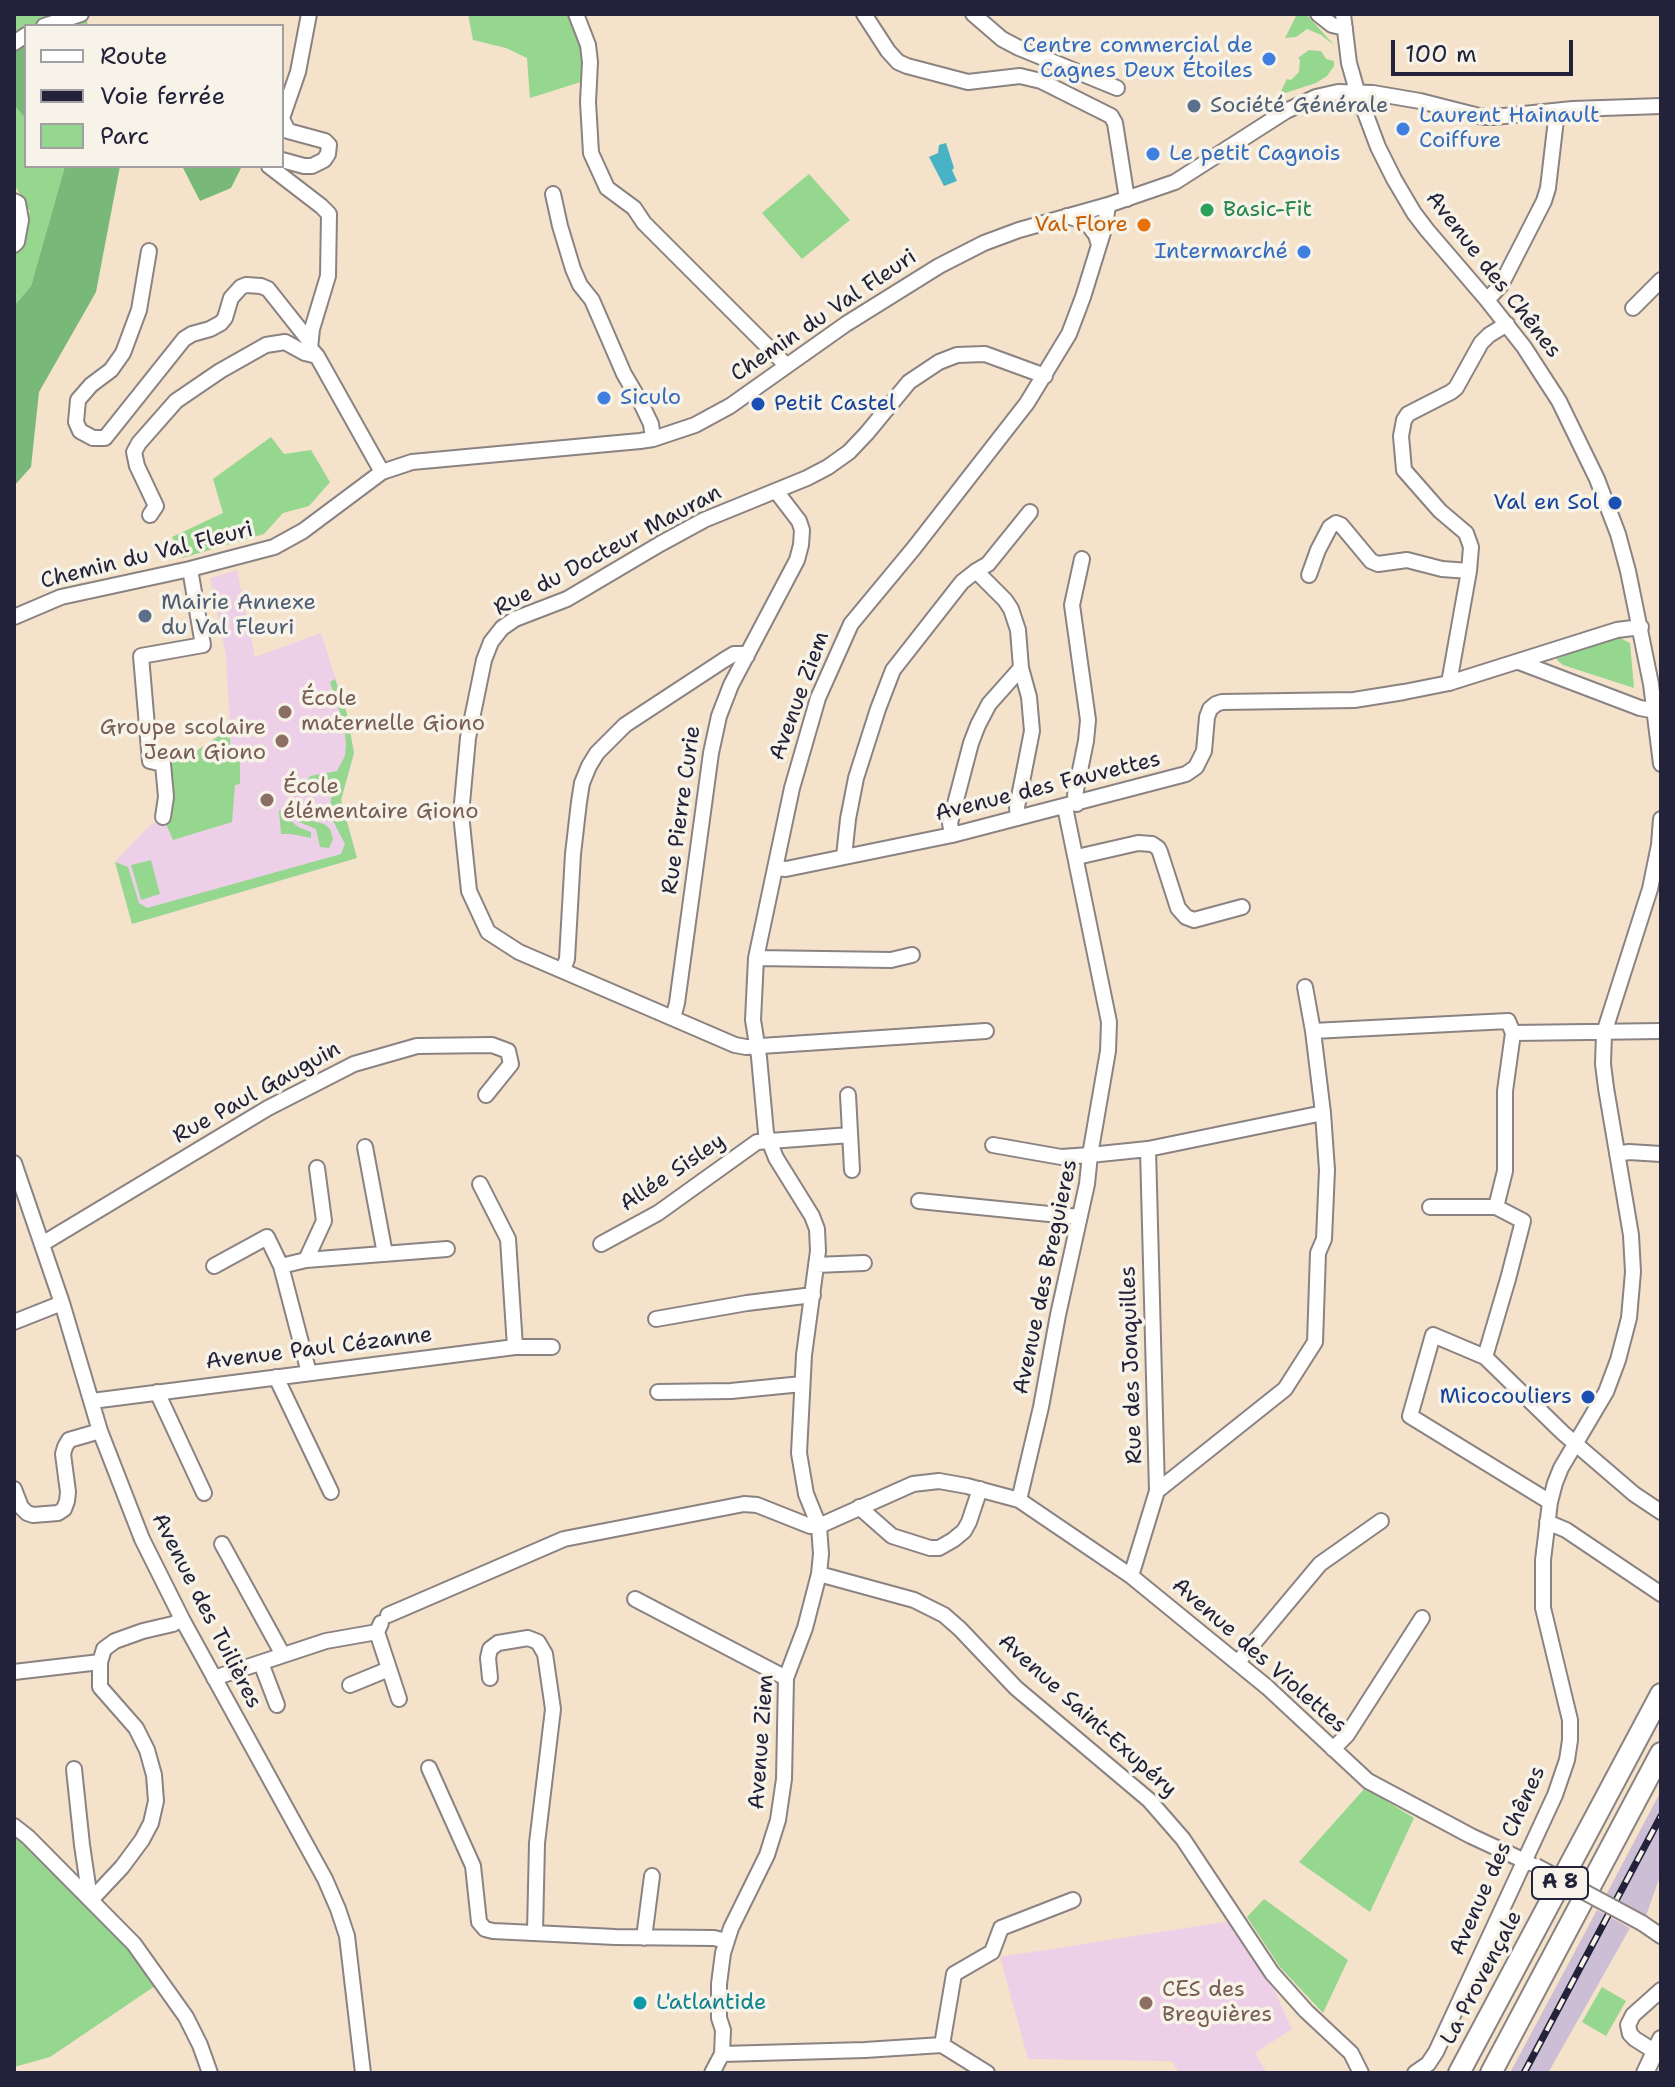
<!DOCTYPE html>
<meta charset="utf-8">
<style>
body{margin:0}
#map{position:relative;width:1675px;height:2087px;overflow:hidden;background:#f4e2ca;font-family:"Shantell Sans",sans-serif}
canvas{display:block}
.frame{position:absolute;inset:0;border:16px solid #22223b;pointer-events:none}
.legend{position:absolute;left:24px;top:24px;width:260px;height:144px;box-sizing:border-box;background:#f7f3e8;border:2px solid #a29fa3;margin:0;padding:10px 14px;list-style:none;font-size:24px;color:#22223b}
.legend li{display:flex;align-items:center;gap:16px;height:40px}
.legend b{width:40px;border:2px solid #a29fa3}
.scale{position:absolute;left:1391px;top:40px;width:182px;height:36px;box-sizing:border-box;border:4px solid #22223b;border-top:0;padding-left:10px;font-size:24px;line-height:28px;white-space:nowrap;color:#22223b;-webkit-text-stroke:6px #f7f3e8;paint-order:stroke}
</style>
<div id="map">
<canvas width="1675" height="2087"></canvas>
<div class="frame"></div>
<ul class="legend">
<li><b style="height:10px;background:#fff"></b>Route</li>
<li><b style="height:10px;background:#22223b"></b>Voie ferrée</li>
<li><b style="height:22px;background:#95d78e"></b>Parc</li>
</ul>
<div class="scale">100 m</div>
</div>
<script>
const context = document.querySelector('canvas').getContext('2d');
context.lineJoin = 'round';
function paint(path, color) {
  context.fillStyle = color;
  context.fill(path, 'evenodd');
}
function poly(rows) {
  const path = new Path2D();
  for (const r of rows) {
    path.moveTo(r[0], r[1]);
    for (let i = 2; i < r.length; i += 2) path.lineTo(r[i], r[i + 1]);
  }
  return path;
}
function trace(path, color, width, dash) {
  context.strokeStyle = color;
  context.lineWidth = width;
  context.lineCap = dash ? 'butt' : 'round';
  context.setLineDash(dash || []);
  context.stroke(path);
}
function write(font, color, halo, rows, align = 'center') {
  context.font = font + ' "Shantell Sans",sans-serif';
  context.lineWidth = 7;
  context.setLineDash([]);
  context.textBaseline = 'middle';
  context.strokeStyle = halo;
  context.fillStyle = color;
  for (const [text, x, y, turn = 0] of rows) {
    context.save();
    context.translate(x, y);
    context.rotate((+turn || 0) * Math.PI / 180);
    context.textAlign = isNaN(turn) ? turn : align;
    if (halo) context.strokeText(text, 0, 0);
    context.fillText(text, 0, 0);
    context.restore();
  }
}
const built = poly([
 [237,570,255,657,321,633,347,714,354,753,341,800,357,858,132,924,115,862,149,826,163,817,163,764,195,752,230,727,226,656,210,578],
 [1231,1921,1271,1983,1292,2029,1255,2053,1267,2073,1179,2073,1172,2061,1028,2059,1000,1957]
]);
const industrial = poly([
 [1661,1791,1661,1869,1658,1874,1660,1876,1646,1916,1606,1895],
 [1597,1910,1630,1928,1548,2073,1510,2073]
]);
const green = poly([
 [14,14,86,14,88,26,26,26,26,46,17,44,14,48],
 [468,14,569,14,582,47,584,81,530,98,527,58,506,48,473,40],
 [1297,14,1306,14,1334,45,1321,35,1307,29,1296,37,1285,38],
 [1309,50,1321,51,1326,59,1334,61,1334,66,1327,76,1316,83,1279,95,1287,79,1291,80,1299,72,1300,60,1298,58],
 [14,105,26,119,26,166,65,166,31,286,14,306,14,244,30,212,14,184],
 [809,174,850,220,802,259,762,213],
 [271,437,284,454,311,450,330,482,309,506,283,513,264,534,182,558,172,537,223,513,213,479],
 [1618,637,1630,643,1634,688,1563,665,1558,661,1555,655],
 [335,679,347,714,354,753,341,800,357,858,132,924,115,862,128,867,139,903,147,908,341,854,345,844,330,815,331,799,335,782,306,784,310,776,337,771,345,756,346,744,344,725,330,682],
 [229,729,231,752,240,763,240,784,235,785,232,822,173,840,163,817,163,764,195,752],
 [279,810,288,813,291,821,298,827,311,832,311,838,291,834,281,834],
 [303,816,309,820,324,824,330,829,333,839,329,848,320,847,316,829,299,822,299,818],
 [151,860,160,894,141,900,131,865],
 [1365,1788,1414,1818,1370,1912,1299,1862],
 [14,1831,133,1953,158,1984,50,2057,14,2067],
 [1264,1899,1348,1960,1323,2013,1280,1967,1247,1917],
 [1602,1987,1626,2001,1606,2036,1582,2022]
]);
const forest = poly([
 [17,44,26,46,26,119,14,105,14,48],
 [65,166,120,166,96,292,39,392,31,467,14,486,14,306,31,286],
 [182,166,242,166,231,188,200,201]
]);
const water = poly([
 [946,143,954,168,952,170,957,181,944,186,929,157,938,153,939,145]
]);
const minor = poly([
 [576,14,588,45,590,62,588,102,591,153,607,188,634,208,644,223,786,365],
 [864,14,888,51,898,62,907,66,968,82,1020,76,1041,81,1111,116,1115,123,1127,199],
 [973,14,1002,39,1019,48,1117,88],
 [1318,14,1332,25,1345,28],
 [1343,14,1349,63,1357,91,1378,147,1394,179,1414,213,1427,230,1487,300,1524,347,1559,401,1597,479,1618,534,1628,571,1651,684,1661,764],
 [44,26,81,14],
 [14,43,26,35],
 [282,118,298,72,309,14],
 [282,119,288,131,325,141,329,145,328,154,324,160,312,166,304,166,282,160],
 [269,166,321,206,329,214,328,276,312,329,310,348,317,356,382,472],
 [553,194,560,226,573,269,580,285,592,300,624,374,641,403,651,424,653,439],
 [14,201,18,203,21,220,17,242,14,245],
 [1067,216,1083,221,1090,227,1096,235,1099,245],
 [149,251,139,310,123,353,111,370,91,385,78,400,76,422,80,431,93,438,105,438,184,339,192,334,210,329,221,323,225,318,231,298,241,287,246,285,261,286,268,289,310,342],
 [1487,300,1501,285,1544,201,1548,188,1557,111],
 [1633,308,1661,280],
 [150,515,156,506,137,466,134,452,139,443,176,401,220,371,266,345,285,342,305,353,317,356],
 [976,571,1005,600,1011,609,1018,630,1021,668,1029,697,1032,731,1017,807,1018,818],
 [1469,571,1471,547,1466,533,1440,511,1404,470,1401,436,1404,420,1408,414,1451,392,1456,388,1481,343,1489,335,1507,324],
 [1309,575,1318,550,1330,527,1336,523,1341,525,1371,561,1378,564,1407,560,1442,569,1469,571,1449,683],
 [14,617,61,597,190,569,274,547,303,531,382,472,412,462,640,441,653,439,695,425,730,406,846,324,939,266,984,243,1019,230,1108,205,1175,182,1286,111,1316,97,1338,92,1373,93,1420,101,1483,117,1494,117,1573,109,1661,106],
 [1519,662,1640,708,1661,712],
 [1077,804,1075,795,1086,741,1088,720,1072,605,1082,559],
 [163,817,166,797,163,764,150,761,141,656,203,645,190,569],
 [952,835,950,823,971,743,978,725,989,704,1021,668],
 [844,857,848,819,856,778,878,709,893,670,962,582,976,571,988,564,1030,512],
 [1077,857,1138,843,1152,844,1158,848,1160,852,1178,908,1186,917,1194,920,1242,907],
 [775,868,786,869,952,835,1186,774,1196,767,1204,751,1207,717,1210,709,1216,704,1222,702,1354,700,1404,692,1449,683,1617,630,1641,627],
 [756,958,891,960,912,955],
 [563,970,567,959,573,854,579,802,582,783,589,766,597,753,625,725,724,660,734,654,743,654,747,656],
 [1305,987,1313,1031],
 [673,1018,677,1003,711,753,719,716,731,685,797,560,801,545,802,530,799,521,776,491],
 [986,1031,746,1047,735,1045,519,952,488,932,469,891,461,814,468,738,484,660,491,642,502,628,515,619,567,599,660,544,704,520,807,478,828,467,849,452,867,433,909,382,939,362,957,355,985,354,1045,376],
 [848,1095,852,1170],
 [993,1145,1061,1157,1090,1155,1108,1051,1109,1022,1065,807],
 [365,1147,385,1254],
 [1617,1154,1629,1152,1661,1154],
 [14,1163,62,1303,100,1431,142,1539,182,1619,325,1879,338,1909,347,1936,363,2073],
 [480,1184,508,1239,515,1347],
 [919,1201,1079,1217],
 [1430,1207,1496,1207],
 [42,1244,268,1108,354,1064,417,1046,492,1045,508,1051,511,1064,486,1095],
 [601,1244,658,1213,757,1142,850,1135],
 [306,1260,324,1221,317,1168],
 [816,1265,864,1263],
 [214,1266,267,1237,281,1266,309,1373],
 [281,1266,306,1260,447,1249],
 [656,1319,747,1303,813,1295],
 [14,1322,62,1303],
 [1485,1357,1508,1279,1523,1221,1496,1207,1505,1171,1505,1091,1513,1033],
 [276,1377,331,1492],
 [157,1392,204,1493],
 [658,1392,731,1391,802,1384],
 [92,1401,515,1347,552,1347],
 [14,1489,21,1507,27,1513,33,1515,58,1513,64,1509,67,1501,68,1492,63,1454,65,1447,69,1440,100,1431],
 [1157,1491,1285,1389,1315,1342,1318,1253,1324,1239,1327,1170,1323,1113],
 [1019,1500,1041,1407,1058,1315,1087,1184,1090,1155,1148,1149,1323,1113,1313,1031,1508,1021,1513,1033,1661,1031],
 [1550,1502,1410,1416,1433,1335,1485,1357,1563,1433,1634,1494,1661,1512],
 [859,1507,892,1536,930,1548,939,1548,953,1540,964,1531,969,1522,980,1489],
 [1547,1522,1566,1530,1661,1594],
 [222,1544,283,1655],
 [819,1574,914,1600,944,1615,960,1629,1016,1688,1149,1800,1183,1839,1272,1973,1306,2011,1351,2053,1361,2073],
 [1131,1576,1157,1491,1148,1149],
 [635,1599,786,1678],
 [388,1615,564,1539,744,1504,757,1505,810,1526,819,1526,913,1484,939,1481,967,1486,1019,1500,1131,1576,1267,1687,1368,1781,1471,1836,1529,1863],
 [381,1623,377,1632,399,1699],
 [1238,1662,1320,1564,1381,1521],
 [261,1663,277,1705],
 [14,1672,100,1662],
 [214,1678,326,1641,377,1632],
 [490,1678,488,1658,490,1649,498,1643,528,1638,538,1642,545,1654,553,1709,537,1843,535,1932],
 [350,1685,389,1669],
 [1333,1749,1347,1735,1422,1618],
 [429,1768,473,1866,479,1922,485,1929,493,1931,615,1937,714,1938,726,1941],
 [74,1769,82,1845,90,1899],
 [14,1826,28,1837,134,1944,186,2017,200,2045,210,2073],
 [91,1900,122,1867,142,1840,151,1823,156,1801,154,1775,147,1750,136,1728,100,1687,100,1662,104,1649,115,1641,143,1631,173,1624,182,1619],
 [1642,1923,1661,1936],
 [644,1938,652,1876],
 [942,2045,954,1974,992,1952,1001,1928,1073,1900],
 [1654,2051,1635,2039,1630,2034,1628,2025,1633,2015,1661,1990],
 [722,2054,865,2050,942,2045,987,2073],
 [712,2073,722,2054,723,2030,719,2018,719,1984,723,1953,731,1928,767,1855,778,1820,784,1779,786,1678,805,1628,819,1574,821,1554,819,1526,806,1494,799,1453,804,1355,818,1251,817,1229,812,1216,776,1158,766,1133,759,1057,753,1020,756,958,792,788,818,698,851,624,914,548,1027,403,1069,334,1083,297,1105,226,1108,205],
 [1415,2073,1428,2064,1436,2052,1555,1795,1567,1760,1570,1740,1570,1720,1543,1608,1543,1560,1550,1502,1555,1483,1561,1468,1606,1392,1618,1360,1629,1318,1633,1272,1631,1235,1606,1088,1603,1064,1604,1033,1650,889,1659,845,1661,819]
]);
const major = poly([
 [1645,2073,1661,2039]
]);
const highway = poly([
 [1459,2073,1661,1694],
 [1491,2073,1661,1753]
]);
const rail = poly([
 [1524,2073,1661,1816]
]);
const minorBridge = poly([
 [1536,1866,1642,1923]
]);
const markers = [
 [1269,59,8,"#3f7fe0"],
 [1194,106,8,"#5c6f8a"],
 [1403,129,8,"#3f7fe0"],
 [1153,154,8,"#3f7fe0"],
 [1207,210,8,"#2e9e5b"],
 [1144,225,8,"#e8710a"],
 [1304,252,8,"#3f7fe0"],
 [604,398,8,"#3f7fe0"],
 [758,404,8,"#1a4fb4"],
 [1615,503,8,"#1a4fb4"],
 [145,616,8,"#5c6f8a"],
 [285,712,8,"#8d6e63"],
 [282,741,8,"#8d6e63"],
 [267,800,8,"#8d6e63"],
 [1588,1397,8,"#1a4fb4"],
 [640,2003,8,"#0f9aa8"],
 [1146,2003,8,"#8d6e63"]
];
const shields = [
 [1560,1883,56]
];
const shieldNames = [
 ["A 8",1560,1883]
];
const shopNames = [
 ["Centre commercial de",1253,46,"right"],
 ["Cagnes Deux Étoiles",1253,71,"right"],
 ["Laurent Hainault",1419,116],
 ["Coiffure",1419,141],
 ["Le petit Cagnois",1169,154],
 ["Intermarché",1288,252,"right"],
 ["Siculo",620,398]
];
const serviceNames = [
 ["Société Générale",1210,106],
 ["Mairie Annexe",161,603],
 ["du Val Fleuri",161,628]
];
const leisureNames = [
 ["Basic-Fit",1223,210]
];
const foodNames = [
 ["Val Flore",1128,225]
];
const streetNames = [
 ["Avenue des Chênes",1493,275,52],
 ["Chemin du Val Fleuri",824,316,-34],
 ["Rue du Docteur Mauran",608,551,-28],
 ["Chemin du Val Fleuri",147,556,-14],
 ["Avenue Ziem",800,696,-70],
 ["Avenue des Fauvettes",1048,787,-14],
 ["Rue Pierre Curie",682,810,-82],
 ["Rue Paul Gauguin",257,1093,-29],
 ["Allée Sisley",673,1173,-34],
 ["Avenue des Breguieres",1046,1277,-78],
 ["Avenue Paul Cézanne",319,1349,-7],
 ["Rue des Jonquilles",1132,1365,-92],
 ["Avenue des Tuilières",206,1611,63],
 ["Avenue des Violettes",1259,1656,41],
 ["Avenue Saint-Exupéry",1087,1716,42],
 ["Avenue Ziem",762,1742,-86],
 ["Avenue des Chênes",1498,1861,-66],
 ["La Provençale",1482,1978,-62]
];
const transitNames = [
 ["Petit Castel",774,404,"left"],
 ["Val en Sol",1599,503],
 ["Micocouliers",1572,1397]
];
const educationNames = [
 ["École",301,699],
 ["maternelle Giono",301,724],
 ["Groupe scolaire",266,728,"right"],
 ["Jean Giono",266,753,"right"],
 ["École",283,787],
 ["élémentaire Giono",283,812],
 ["CES des",1162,1990],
 ["Breguières",1162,2015]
];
const cultureNames = [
 ["L'atlantide",656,2003]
];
paint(built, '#edd0e8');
paint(industrial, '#ccbed4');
paint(green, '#95d78e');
paint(forest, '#78b879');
paint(water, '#47b3c4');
trace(minor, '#8b8282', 18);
trace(major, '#8b8282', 20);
trace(highway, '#8b8282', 24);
trace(minor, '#fff', 14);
trace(major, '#fff', 16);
trace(highway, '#fff', 20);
trace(rail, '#22223b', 7);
trace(rail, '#f7f3e8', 4, [12]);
trace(minorBridge, '#8b8282', 18, []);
trace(minorBridge, '#fff', 14);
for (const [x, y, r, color] of markers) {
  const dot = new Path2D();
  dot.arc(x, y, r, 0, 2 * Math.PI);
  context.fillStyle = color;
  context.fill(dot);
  trace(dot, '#f7f3e8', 3);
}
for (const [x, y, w] of shields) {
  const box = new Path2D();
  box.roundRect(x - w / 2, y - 16, w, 32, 6);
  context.fillStyle = '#f7f3e8';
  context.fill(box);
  trace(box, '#22223b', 2);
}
write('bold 20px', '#22223b', null, shieldNames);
write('22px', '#366cbe', '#f7f3e8', shopNames, 'left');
write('22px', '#4e5e75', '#f7f3e8', serviceNames, 'left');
write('22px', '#27864d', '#f7f3e8', leisureNames, 'left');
write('22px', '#c56008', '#f7f3e8', foodNames, 'right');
write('22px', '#22223b', '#f7f3e8', streetNames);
write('22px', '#164399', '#f7f3e8', transitNames, 'right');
write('22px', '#785e54', '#f7f3e8', educationNames, 'left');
write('22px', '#0d838f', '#f7f3e8', cultureNames, 'left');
</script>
